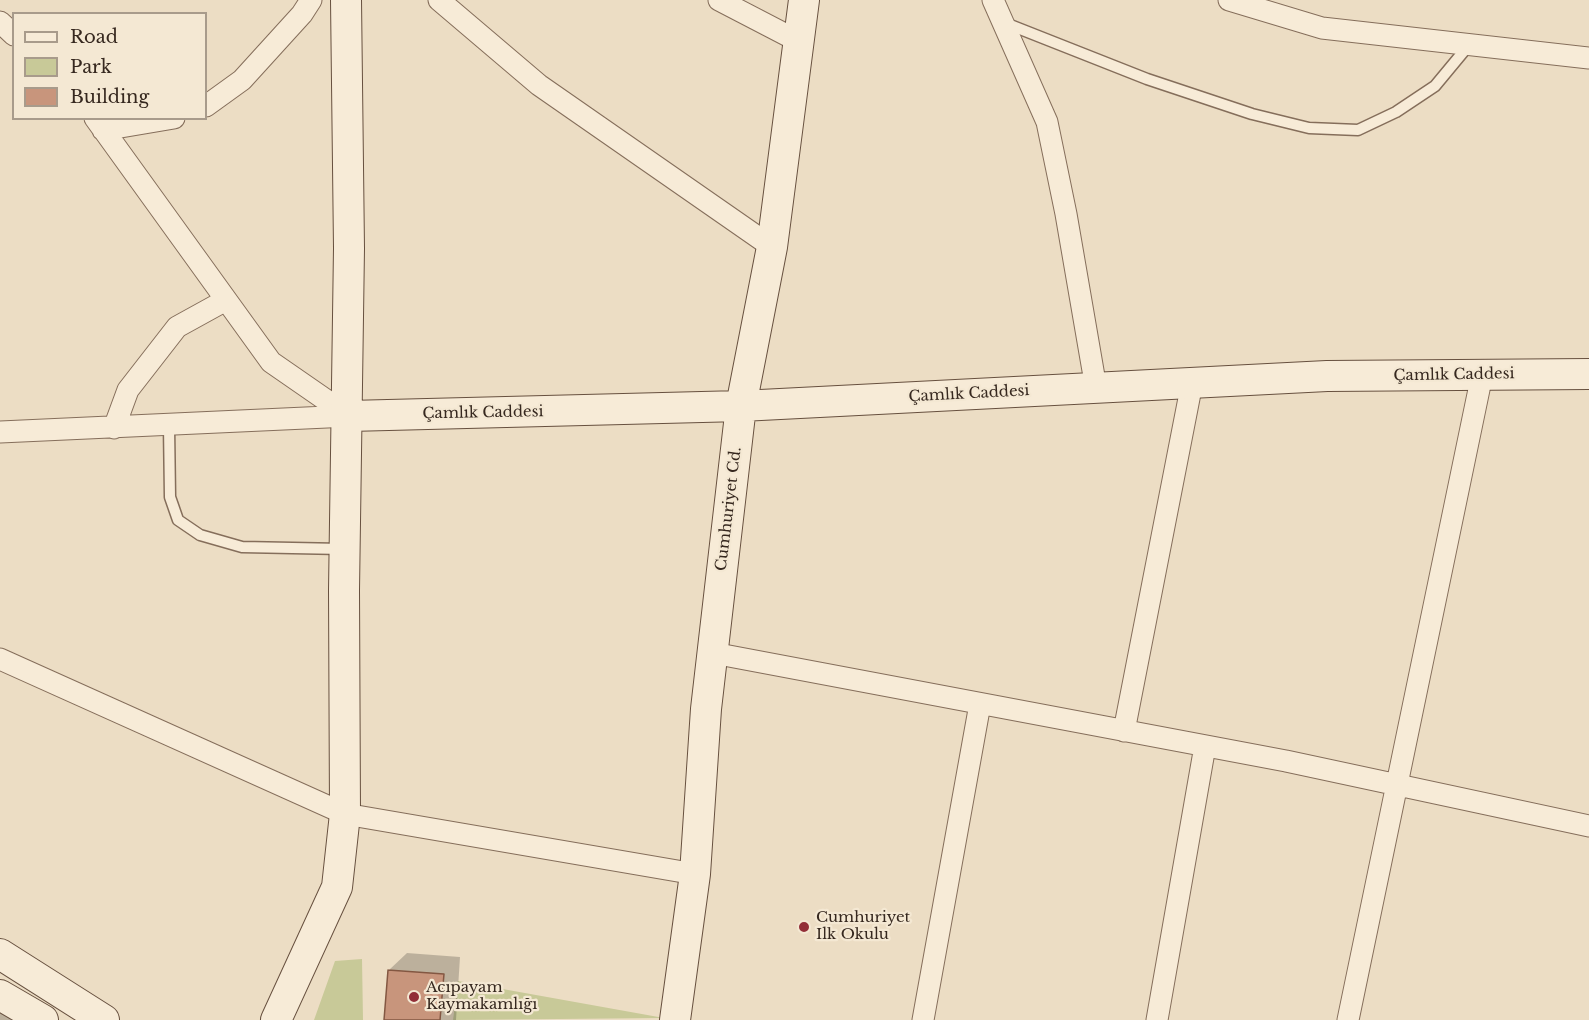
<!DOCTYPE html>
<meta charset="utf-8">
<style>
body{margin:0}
#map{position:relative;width:1589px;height:1020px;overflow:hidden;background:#ecddc4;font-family:"Libre Baskerville",serif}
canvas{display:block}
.legend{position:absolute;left:12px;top:12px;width:195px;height:108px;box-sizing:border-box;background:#f4e8d3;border:2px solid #a89b8b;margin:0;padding:8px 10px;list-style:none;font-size:18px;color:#36281f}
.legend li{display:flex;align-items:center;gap:12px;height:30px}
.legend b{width:30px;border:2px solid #a89b8b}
</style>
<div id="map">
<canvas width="1589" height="1020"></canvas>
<ul class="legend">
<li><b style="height:8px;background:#f7ebd7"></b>Road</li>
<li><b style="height:16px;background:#c8c998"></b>Park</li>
<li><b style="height:16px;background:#c8957c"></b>Building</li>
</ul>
</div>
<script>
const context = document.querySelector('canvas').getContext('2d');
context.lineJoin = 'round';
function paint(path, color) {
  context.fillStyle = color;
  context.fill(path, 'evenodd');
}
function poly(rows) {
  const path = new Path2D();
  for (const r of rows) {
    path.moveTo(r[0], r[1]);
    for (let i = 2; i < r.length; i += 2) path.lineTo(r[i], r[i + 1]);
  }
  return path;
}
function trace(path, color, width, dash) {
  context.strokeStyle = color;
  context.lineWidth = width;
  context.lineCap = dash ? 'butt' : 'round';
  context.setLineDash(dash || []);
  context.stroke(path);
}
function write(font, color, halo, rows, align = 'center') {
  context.font = font + ' "Libre Baskerville",serif';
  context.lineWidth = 4.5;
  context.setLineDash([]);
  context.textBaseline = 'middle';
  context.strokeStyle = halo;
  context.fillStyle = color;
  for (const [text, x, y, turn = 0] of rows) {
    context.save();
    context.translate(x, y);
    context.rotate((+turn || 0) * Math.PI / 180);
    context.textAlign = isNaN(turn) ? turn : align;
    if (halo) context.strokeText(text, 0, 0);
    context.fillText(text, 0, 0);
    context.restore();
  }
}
const green = poly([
 [362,959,363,1020,314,1020,335,961],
 [458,981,664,1018,453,1020]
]);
const shadow = poly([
 [407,953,460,957,456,1020,386,1020,389,970],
 [0,1013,14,1020,0,1020]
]);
const building = poly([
 [388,970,444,974,440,1020,384,1020,388,970]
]);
const lane = poly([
 [1005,23,1147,79,1252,114,1309,128,1358,130,1396,112,1435,86,1469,45],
 [169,426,170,497,178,520,200,535,242,547,343,549]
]);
const street = poly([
 [439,0,539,85,772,247],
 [719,0,798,41],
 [993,0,1047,122,1066,214,1096,388],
 [1229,0,1322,28,1589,58],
 [0,22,14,35],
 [206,106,242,80,302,14,311,0],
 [95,118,271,362,349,416],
 [103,130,174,118],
 [114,428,128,390,177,327,226,300],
 [0,432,349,416],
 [713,653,1286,761,1589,826],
 [0,659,345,814,695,874],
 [1124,731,1192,383],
 [923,1020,980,704],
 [1157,1020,1205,746],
 [1348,1020,1482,375]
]);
const secondary = poly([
 [349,416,741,406,1327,376,1589,374],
 [0,954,104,1020],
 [0,995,43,1020],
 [276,1020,337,887,345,814,344,590,349,248,346,0],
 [675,1020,695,874,706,709,741,406,772,247,804,0]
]);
const markers = [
 [804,927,6,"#922e37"],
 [414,997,6,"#922e37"]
];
const streetNames = [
 ["Çamlık Caddesi",1454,375,-1],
 ["Çamlık Caddesi",969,394,-3],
 ["Çamlık Caddesi",483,413,-1],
 ["Cumhuriyet Cd.",729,509,-83]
];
const poiNames = [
 ["Cumhuriyet",816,918],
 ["Ilk Okulu",816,935],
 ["Acıpayam",426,988],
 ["Kaymakamlığı",426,1005]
];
paint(green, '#c8c998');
paint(shadow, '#0003');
paint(building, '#c8957c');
trace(building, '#835742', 1.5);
trace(lane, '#856e5b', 13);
trace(street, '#856e5b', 23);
trace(secondary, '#67503f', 32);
trace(lane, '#f7ebd7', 10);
trace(street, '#f7ebd7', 21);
trace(secondary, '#f7ebd7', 30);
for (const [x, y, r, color] of markers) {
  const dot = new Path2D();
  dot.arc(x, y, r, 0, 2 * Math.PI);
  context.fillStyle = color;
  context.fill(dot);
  trace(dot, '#f4e8d3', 2);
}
write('15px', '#36281f', '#f4e8d3', streetNames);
write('15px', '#36281f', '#f4e8d3', poiNames, 'left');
</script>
